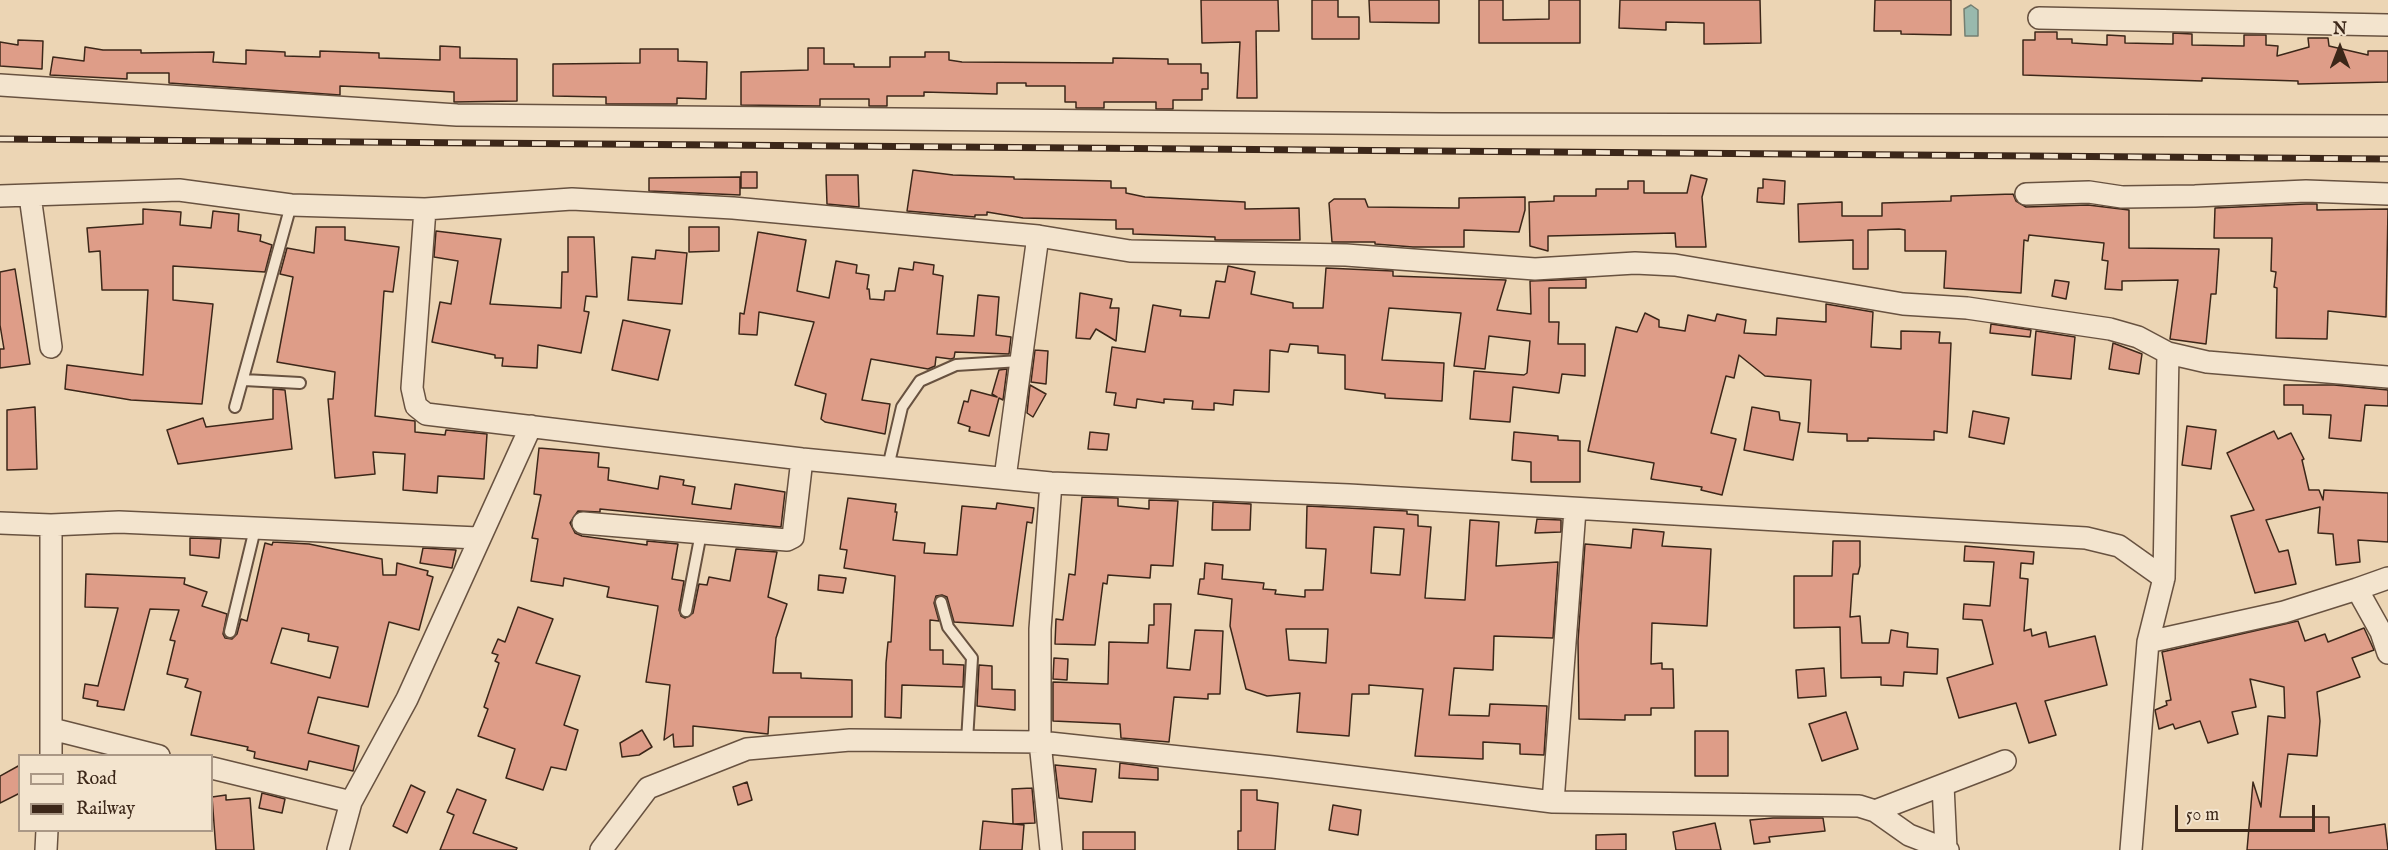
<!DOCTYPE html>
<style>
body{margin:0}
#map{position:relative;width:2388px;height:850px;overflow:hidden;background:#ecd5b4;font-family:"IM FELL English",serif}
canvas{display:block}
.legend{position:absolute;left:18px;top:754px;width:195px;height:78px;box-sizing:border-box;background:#f3e4ce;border:2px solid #aa9886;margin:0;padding:8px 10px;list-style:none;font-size:18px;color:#3c2719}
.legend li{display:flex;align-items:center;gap:12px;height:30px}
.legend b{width:30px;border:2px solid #aa9886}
.north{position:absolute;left:2310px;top:18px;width:60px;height:60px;-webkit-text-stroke:4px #f3e4ce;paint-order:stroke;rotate:0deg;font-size:16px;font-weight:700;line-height:24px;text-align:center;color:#3c2719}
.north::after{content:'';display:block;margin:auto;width:21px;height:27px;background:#3c2719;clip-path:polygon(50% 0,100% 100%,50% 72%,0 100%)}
.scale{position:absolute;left:2175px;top:805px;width:140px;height:27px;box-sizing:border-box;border:3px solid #3c2719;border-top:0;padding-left:8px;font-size:18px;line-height:21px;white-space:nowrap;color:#3c2719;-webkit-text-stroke:4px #f3e4ce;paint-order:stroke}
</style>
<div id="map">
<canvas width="2388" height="850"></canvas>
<ul class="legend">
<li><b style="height:8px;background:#f3e4ce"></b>Road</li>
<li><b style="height:8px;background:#3c2719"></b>Railway</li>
</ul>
<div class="north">N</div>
<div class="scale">50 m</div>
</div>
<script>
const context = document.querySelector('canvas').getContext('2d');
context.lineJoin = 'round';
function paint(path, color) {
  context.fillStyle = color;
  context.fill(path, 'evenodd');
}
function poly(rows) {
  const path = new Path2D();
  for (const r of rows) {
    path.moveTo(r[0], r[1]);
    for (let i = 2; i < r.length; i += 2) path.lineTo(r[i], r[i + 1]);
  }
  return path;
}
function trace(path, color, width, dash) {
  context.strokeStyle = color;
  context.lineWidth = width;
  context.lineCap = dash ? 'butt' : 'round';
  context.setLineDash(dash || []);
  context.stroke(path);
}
const water = poly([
 [1971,5,1978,10,1978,36,1965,36,1964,9,1971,5]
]);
const building = poly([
 [1201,0,1278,0,1279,31,1256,31,1257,98,1237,98,1240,42,1202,43,1201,0],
 [1312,0,1338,0,1338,17,1359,17,1359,39,1312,39,1312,0],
 [1369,0,1439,0,1439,23,1370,22,1369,0],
 [1479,0,1503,0,1503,20,1549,19,1549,0,1580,0,1580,43,1479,43,1479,0],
 [1620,0,1760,0,1761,43,1704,44,1704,23,1666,22,1666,30,1619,28,1620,0],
 [1875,0,1951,0,1951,35,1901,34,1901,31,1874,31,1875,0],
 [2035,32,2057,32,2057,39,2072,39,2072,43,2107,45,2107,35,2125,36,2125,43,2173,44,2173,33,2192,34,2192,45,2244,46,2244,35,2266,35,2266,45,2278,46,2277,56,2309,47,2308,38,2328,38,2329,46,2368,55,2368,51,2388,51,2388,82,2298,84,2298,81,2202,78,2202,81,2023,75,2023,40,2035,40,2035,32],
 [18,40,43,41,42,69,0,66,0,42,18,45,18,40],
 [440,46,460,47,460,58,517,59,517,101,454,102,454,92,382,88,340,86,340,95,169,83,169,73,127,73,127,79,50,75,53,57,84,61,85,47,103,50,141,50,141,53,214,52,213,62,246,64,246,50,285,52,285,56,320,57,320,51,379,53,379,58,440,60,440,46],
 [808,48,824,48,824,64,854,64,854,67,890,67,890,57,925,57,925,52,949,52,949,60,962,62,1113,63,1113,58,1168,59,1168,64,1201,64,1201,73,1208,73,1208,89,1202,89,1202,100,1173,100,1173,109,1156,109,1156,102,1104,102,1104,108,1076,108,1076,102,1065,102,1065,86,1026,86,1026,83,997,83,997,94,924,92,924,96,887,96,887,106,869,106,869,99,820,99,820,106,741,105,741,72,808,70,808,48],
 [640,49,678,49,678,61,707,62,706,99,677,98,677,104,606,104,606,97,553,96,553,64,640,63,640,49],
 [913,170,953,175,1014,177,1014,179,1111,181,1111,188,1126,188,1126,193,1145,197,1245,202,1245,209,1299,208,1300,240,1215,240,1215,237,1133,234,1133,229,1116,229,1116,220,1023,218,987,212,987,215,975,215,975,217,907,211,913,170],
 [741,172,757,172,757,188,741,188,741,172],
 [826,175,858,175,859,207,827,204,826,175],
 [1691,175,1707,179,1702,197,1706,247,1676,247,1675,233,1548,236,1548,251,1530,246,1529,202,1554,201,1554,196,1596,196,1596,189,1628,189,1628,181,1644,181,1644,193,1687,193,1691,175],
 [740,177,740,195,649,191,649,178,740,177],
 [1763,179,1785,181,1784,204,1757,202,1758,188,1763,188,1763,179],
 [2013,194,2016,201,2026,207,2088,205,2129,210,2129,248,2219,249,2216,294,2211,294,2206,344,2170,339,2178,280,2122,281,2122,290,2105,289,2108,261,2102,260,2104,243,2029,235,2028,241,2024,240,2021,293,1944,288,1946,251,1905,251,1905,230,1899,229,1868,230,1868,269,1853,269,1853,240,1799,242,1798,204,1842,202,1842,216,1882,216,1882,203,1951,201,1951,196,2013,194],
 [1525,197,1525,210,1519,232,1464,230,1464,247,1413,247,1375,244,1375,242,1332,242,1329,203,1334,199,1365,199,1368,207,1459,208,1459,198,1525,197],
 [2306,204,2317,204,2317,210,2388,209,2386,317,2328,311,2327,339,2276,338,2277,288,2274,287,2276,272,2271,271,2272,238,2214,238,2215,208,2306,204],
 [143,209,181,212,180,225,211,228,213,211,239,214,238,231,261,235,260,241,272,245,265,272,173,266,173,300,213,304,202,404,131,400,65,389,67,365,143,375,148,290,102,290,100,251,89,252,87,228,143,224,143,209],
 [316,227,345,227,345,240,399,247,393,292,384,291,375,416,415,421,415,432,445,435,446,430,487,434,484,479,438,476,437,493,403,490,405,454,373,452,375,474,335,478,328,399,333,399,335,372,277,362,293,277,280,274,287,248,314,253,316,227],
 [689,227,719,227,719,251,689,252,689,227],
 [436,231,501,239,490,304,561,308,562,272,568,272,568,237,594,237,597,297,586,296,584,311,589,312,581,353,538,345,537,368,502,366,503,358,495,358,495,355,432,342,440,302,451,304,458,261,434,257,436,231],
 [758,232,806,240,797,291,829,298,836,261,857,265,856,273,869,275,867,289,869,289,870,299,884,300,885,291,895,291,899,268,913,270,914,262,934,265,933,274,943,276,937,334,974,336,978,295,999,297,996,335,1011,337,1009,354,955,352,954,358,951,359,936,357,935,366,928,369,871,359,862,400,890,404,885,434,825,422,821,419,826,394,795,385,814,322,759,312,757,335,739,334,740,313,744,314,758,232],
 [656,250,687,253,682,304,628,300,632,257,655,259,656,250],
 [1228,266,1255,272,1251,294,1293,303,1293,308,1323,308,1326,268,1393,271,1393,276,1506,280,1497,310,1531,314,1530,281,1586,279,1586,288,1549,288,1549,322,1559,322,1558,344,1585,344,1585,376,1562,374,1559,393,1513,387,1510,422,1470,419,1474,371,1524,375,1527,373,1530,341,1489,336,1485,369,1454,366,1461,313,1389,308,1382,360,1444,363,1442,401,1385,398,1385,394,1345,389,1345,355,1318,353,1318,346,1290,344,1288,352,1270,350,1269,392,1234,390,1233,405,1214,403,1214,410,1192,409,1193,401,1164,399,1164,403,1137,399,1136,408,1114,405,1116,393,1106,392,1112,347,1145,352,1153,305,1181,310,1180,316,1209,318,1216,281,1225,282,1228,266],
 [15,269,30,364,0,368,0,349,4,349,0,325,0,272,15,269],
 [2055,280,2069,282,2066,299,2052,296,2055,280],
 [1080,293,1112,299,1110,308,1119,308,1116,341,1096,329,1090,339,1076,338,1080,293],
 [1826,304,1873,312,1871,347,1901,349,1901,331,1940,332,1939,343,1951,343,1947,433,1934,431,1934,440,1868,438,1868,441,1847,441,1847,434,1808,432,1811,380,1765,376,1739,355,1734,378,1726,376,1711,433,1736,439,1722,495,1701,490,1702,487,1651,479,1654,463,1588,451,1616,327,1637,332,1645,313,1659,320,1659,327,1685,331,1688,315,1715,321,1717,314,1746,320,1744,333,1776,335,1777,318,1826,322,1826,304],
 [623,320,670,330,658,380,612,370,623,320],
 [1991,324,2031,330,2030,337,1990,333,1991,324],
 [2036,331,2075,337,2071,379,2032,375,2036,331],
 [2113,343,2142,354,2139,374,2109,369,2113,343],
 [1035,350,1048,351,1046,384,1031,382,1035,350],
 [1007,369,1003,400,999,398,989,436,969,431,970,427,958,423,964,401,968,402,971,390,997,397,992,394,999,370,1007,369],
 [1030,385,1046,394,1033,417,1027,413,1030,385],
 [2284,385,2334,385,2388,390,2388,406,2365,405,2361,441,2329,438,2331,415,2303,414,2303,405,2284,405,2284,385],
 [273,389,285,390,292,449,178,464,167,430,203,418,206,427,273,419,273,389],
 [35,407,37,469,7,470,7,410,35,407],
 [1752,407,1779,412,1780,420,1800,423,1793,460,1744,450,1752,407],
 [1973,411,2009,418,2004,444,1969,437,1973,411],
 [2187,426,2216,430,2211,469,2182,465,2187,426],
 [2274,431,2278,439,2291,433,2304,459,2302,460,2309,490,2319,490,2323,500,2324,490,2388,493,2388,542,2358,540,2360,562,2336,565,2333,534,2318,533,2320,507,2266,520,2279,552,2288,550,2296,584,2255,593,2231,516,2254,510,2227,453,2274,431],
 [1090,432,1109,434,1107,450,1088,449,1090,432],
 [1514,432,1558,436,1558,440,1580,441,1580,482,1531,482,1531,462,1512,460,1514,432],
 [539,448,599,453,598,467,609,468,608,480,658,489,660,476,684,480,683,485,695,487,692,504,731,509,735,484,785,492,781,527,600,509,600,512,578,511,570,523,575,533,582,536,647,545,647,541,678,544,672,579,684,581,679,610,681,616,685,618,693,613,699,584,707,585,709,577,730,581,736,549,777,552,768,597,787,604,776,638,773,673,801,673,801,678,852,680,852,717,769,717,768,734,693,726,693,746,674,747,673,734,664,740,670,685,646,682,658,606,607,597,609,587,564,578,563,586,531,581,538,539,532,538,541,495,534,494,539,448],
 [1082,497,1118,498,1118,506,1149,509,1149,500,1178,501,1173,566,1151,565,1150,578,1108,575,1107,584,1103,583,1095,645,1055,644,1056,619,1063,620,1069,574,1075,575,1082,497],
 [848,498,896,504,895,512,897,512,893,540,925,543,924,553,957,555,962,506,996,509,997,503,1034,508,1032,523,1027,522,1013,626,954,622,947,597,942,595,936,596,934,603,939,621,930,620,930,650,943,650,943,664,964,665,963,687,902,685,901,718,885,717,886,663,888,642,891,642,895,576,844,568,847,550,840,549,848,498],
 [1213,502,1251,504,1250,530,1212,530,1213,502],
 [1307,506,1407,511,1407,514,1418,515,1418,526,1431,527,1425,598,1465,600,1470,520,1499,522,1496,566,1558,562,1553,638,1494,636,1493,670,1454,668,1449,715,1489,716,1490,704,1547,706,1544,755,1520,754,1520,744,1483,742,1483,759,1415,756,1423,689,1369,685,1369,694,1352,694,1349,736,1297,732,1300,693,1267,696,1246,689,1230,626,1232,599,1198,594,1200,579,1204,579,1205,563,1223,565,1222,579,1264,583,1263,589,1276,590,1275,594,1305,597,1305,590,1323,590,1326,549,1306,548,1307,506],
 [1374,527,1404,529,1400,575,1371,573,1374,527],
 [1286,629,1328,629,1326,663,1289,660,1286,629],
 [1537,519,1561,520,1561,532,1535,533,1537,519],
 [1633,529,1664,532,1662,546,1711,549,1707,626,1652,623,1651,664,1662,663,1662,669,1673,669,1674,708,1651,708,1651,715,1625,715,1625,720,1579,719,1578,641,1585,544,1631,548,1633,529],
 [190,538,221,539,219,558,190,555,190,538],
 [1833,541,1860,541,1860,566,1858,574,1853,574,1850,617,1860,616,1862,643,1889,643,1891,630,1908,633,1907,647,1938,649,1937,674,1904,672,1903,686,1881,685,1881,677,1841,678,1840,627,1794,628,1794,576,1832,576,1833,541],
 [273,542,309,544,382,559,383,575,396,575,397,563,428,571,427,575,433,577,419,630,389,622,368,707,318,697,308,733,359,746,353,771,309,761,307,770,254,758,255,752,247,750,248,747,191,735,201,692,185,687,188,679,167,674,175,641,170,640,179,610,150,609,124,710,97,706,98,701,83,698,85,684,98,686,118,608,85,607,86,574,185,578,184,584,207,592,202,606,227,614,223,634,225,638,232,639,237,634,241,619,247,621,265,543,272,545,273,542],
 [282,628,309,634,308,641,338,647,330,678,271,663,282,628],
 [1965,546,2034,552,2033,564,2021,563,2020,578,2028,579,2024,631,2031,629,2032,636,2046,632,2049,647,2095,636,2107,685,2045,701,2056,735,2029,743,2016,703,1959,718,1947,678,1993,664,1982,620,1963,619,1964,604,1990,606,1994,562,1964,561,1965,546],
 [423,548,456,550,452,568,420,563,423,548],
 [819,575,846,578,843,593,818,590,819,575],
 [1154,604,1171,604,1167,668,1190,670,1195,630,1223,631,1220,694,1208,694,1208,699,1174,697,1169,742,1121,738,1120,724,1053,721,1053,682,1108,684,1109,642,1148,643,1149,625,1154,625,1154,604],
 [518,607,553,619,536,663,580,676,564,725,578,730,566,770,551,767,543,790,506,778,515,749,478,736,488,709,484,707,499,663,495,661,498,655,492,653,498,639,505,642,518,607],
 [2298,621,2305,641,2325,634,2328,642,2364,628,2374,650,2352,658,2360,677,2317,692,2320,721,2317,756,2288,754,2280,817,2329,817,2329,833,2385,824,2388,850,2247,850,2253,782,2261,807,2268,716,2285,718,2284,687,2250,679,2256,707,2232,712,2238,734,2208,743,2200,721,2175,729,2173,724,2159,729,2155,710,2167,705,2166,701,2171,700,2162,652,2298,621],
 [1054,658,1068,659,1067,680,1053,679,1054,658],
 [979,665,992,666,992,689,1015,690,1015,710,977,706,979,665],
 [1824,668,1826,696,1798,698,1796,670,1824,668],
 [1846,712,1858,749,1822,761,1809,724,1846,712],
 [642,730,652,747,639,755,622,757,620,743,642,730],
 [1695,731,1728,731,1728,776,1695,776,1695,731],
 [1120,763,1158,768,1158,780,1119,778,1120,763],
 [20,765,20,793,0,803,0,776,20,765],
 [1055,765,1096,769,1092,802,1059,798,1055,765],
 [747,782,752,800,738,805,733,787,747,782],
 [411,785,425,792,407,833,393,826,411,785],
 [1032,788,1035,823,1013,824,1012,789,1032,788],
 [457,789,486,800,473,833,517,848,516,850,440,850,454,815,447,812,457,789],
 [1241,790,1257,790,1257,800,1278,803,1275,850,1238,850,1238,831,1241,831,1241,790],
 [262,793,285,799,282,813,259,808,262,793],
 [226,795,226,800,250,798,254,850,216,850,212,797,226,795],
 [1333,805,1361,810,1358,835,1329,830,1333,805],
 [1773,818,1823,818,1825,831,1769,837,1770,842,1754,844,1750,820,1773,818],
 [983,821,1024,825,1022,850,980,850,983,821],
 [1715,823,1721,850,1676,850,1673,832,1715,823],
 [1083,832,1135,832,1135,850,1083,850,1083,832],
 [1626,834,1626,850,1596,850,1596,835,1626,834]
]);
const service = poly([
 [244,380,300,383],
 [235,407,291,205],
 [888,467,902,407,920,381,956,365,1020,361],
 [941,602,948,627,972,658,967,741],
 [686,611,701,533],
 [230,632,255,529]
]);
const minor = poly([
 [2039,18,2388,25],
 [0,85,457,115,1442,124,2388,126],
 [2026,194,2089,192,2122,197,2195,196,2306,191,2388,194],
 [0,196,179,190,291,205,425,209,572,199,733,208,1038,236,1130,251,1346,255,1535,269,1635,263,1675,265,1903,304,1967,308,2110,329,2138,337,2168,353,2164,578,2148,642,2284,612,2357,589,2381,632,2388,653],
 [30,196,51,347],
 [425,209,412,388,416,406,426,414,802,459,1051,483,1349,495,2086,538,2119,546,2164,578],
 [2168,353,2207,362,2388,377],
 [1005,478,1038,236],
 [1051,483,1040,629,1040,742,1051,850],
 [0,523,51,525,119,522,478,538],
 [583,523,787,540,793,537,802,459],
 [51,525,51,756],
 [2357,589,2388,578],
 [52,729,159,756],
 [212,768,351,802],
 [1553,802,1575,510],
 [1875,811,2005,761],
 [46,850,47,830],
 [338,850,351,802,407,699,531,426],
 [601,850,648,788,747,749,850,740,1040,742,1273,767,1553,802,1859,806,1875,811,1909,835,1948,850],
 [1943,850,1946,849,1943,785],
 [2131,850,2148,642]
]);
const rail = poly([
 [0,139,2388,159]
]);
paint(water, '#99b9ad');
trace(water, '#747f72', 1.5);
paint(building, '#de9d88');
trace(building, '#3c2719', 1.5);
trace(service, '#685240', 14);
trace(minor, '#685240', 24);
trace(service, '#f3e4ce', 10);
trace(minor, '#f3e4ce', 21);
trace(rail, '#3c2719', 7);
trace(rail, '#f3e4ce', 4.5, [14]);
</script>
